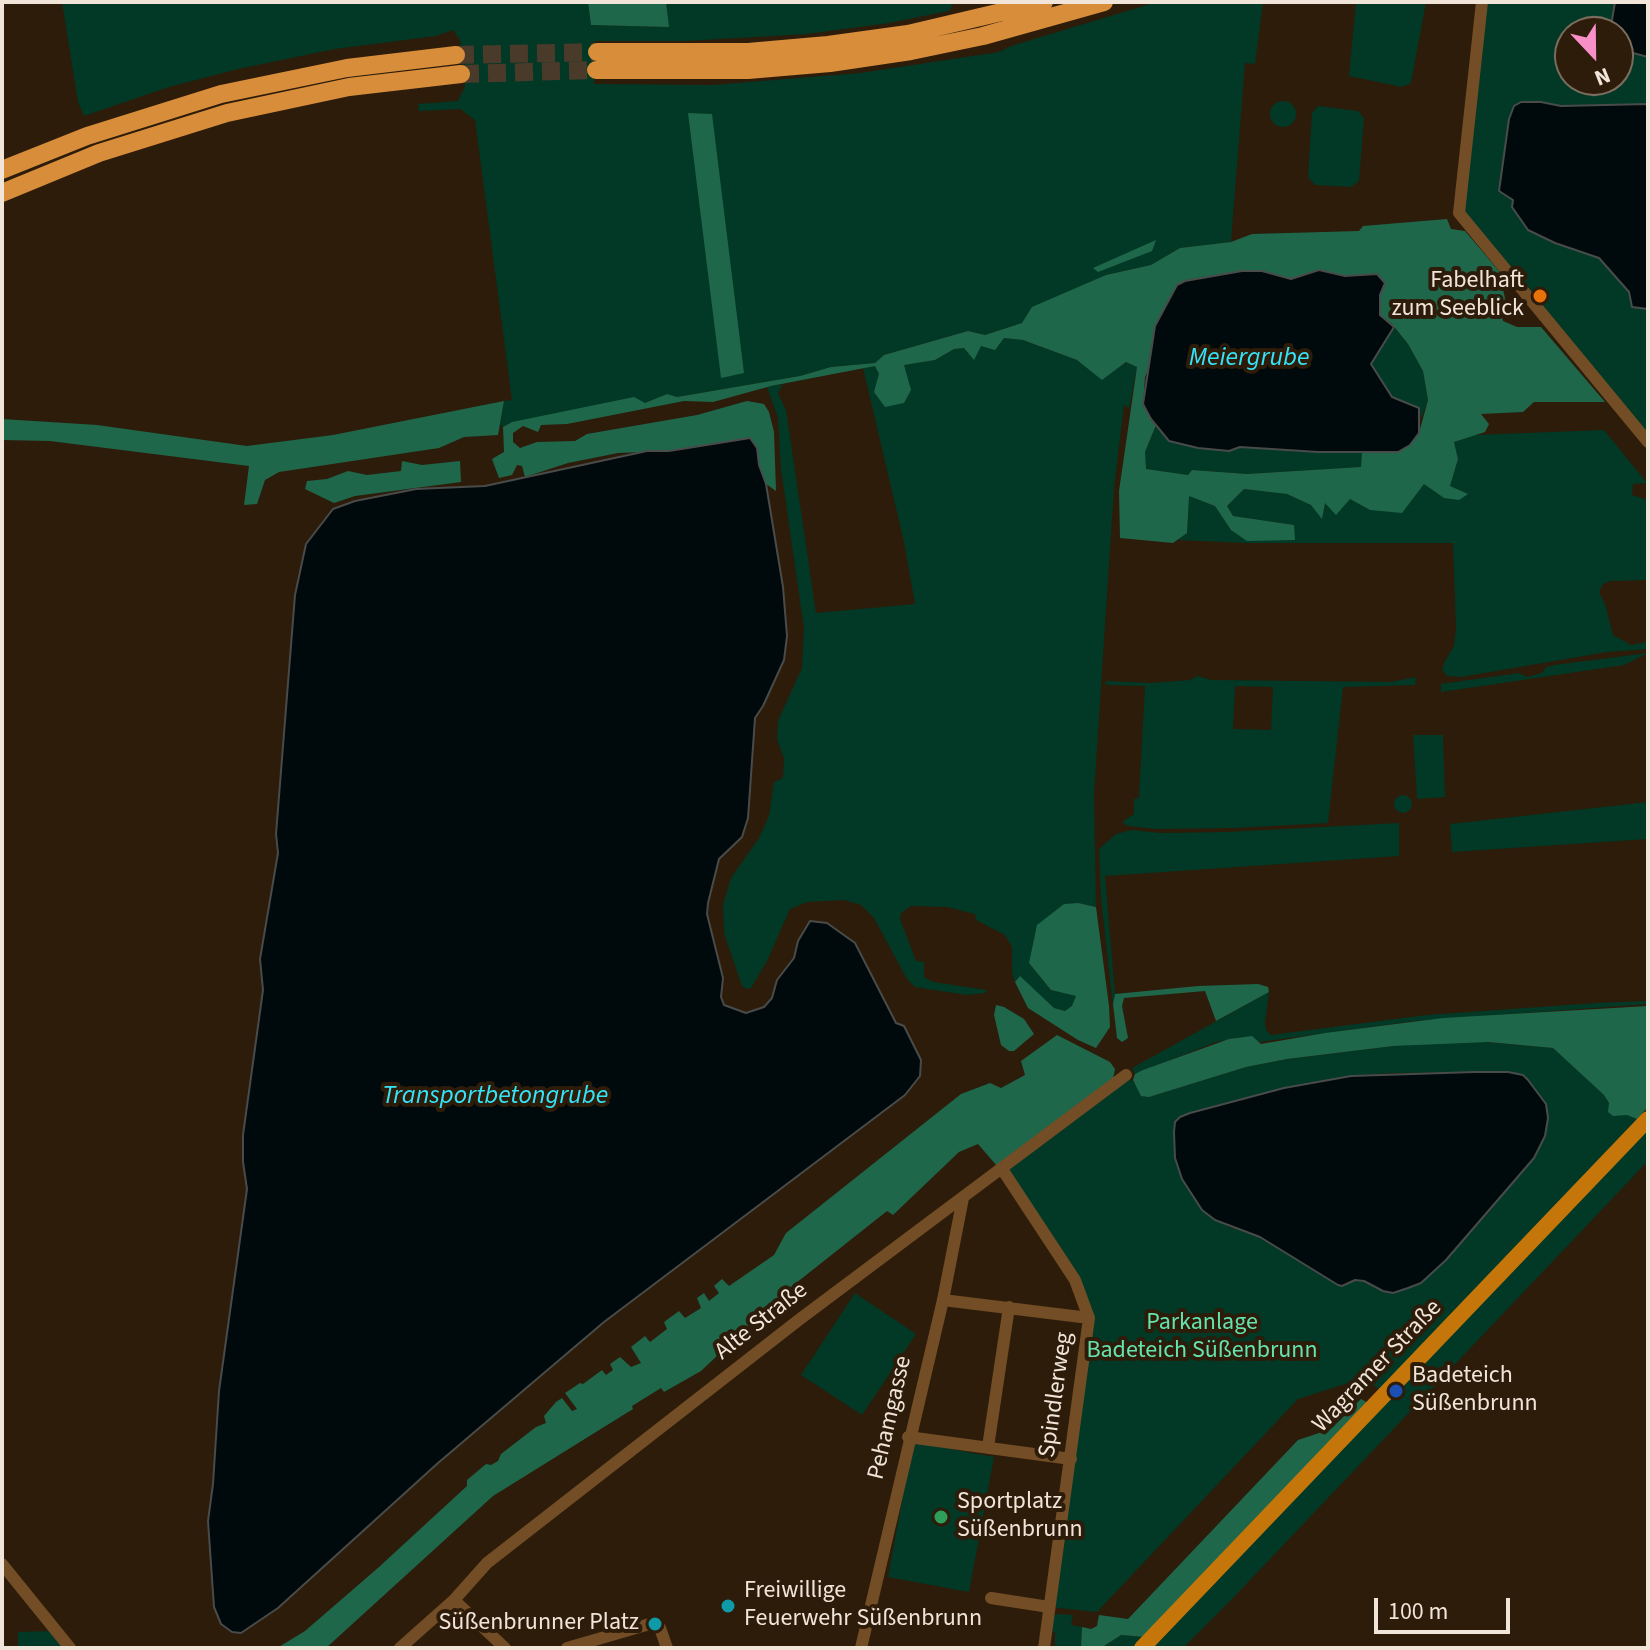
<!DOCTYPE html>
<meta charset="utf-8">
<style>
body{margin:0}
#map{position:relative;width:1650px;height:1650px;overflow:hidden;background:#2d1c0a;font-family:"Source Sans 3",sans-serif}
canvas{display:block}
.frame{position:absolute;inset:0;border:4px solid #f1e5da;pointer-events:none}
.north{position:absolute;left:1554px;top:16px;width:80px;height:80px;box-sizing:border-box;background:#2d1c0a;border:2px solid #7b6c5d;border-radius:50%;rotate:158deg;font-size:22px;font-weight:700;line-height:32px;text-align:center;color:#f1e5da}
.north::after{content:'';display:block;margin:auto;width:28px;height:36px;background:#f98fc8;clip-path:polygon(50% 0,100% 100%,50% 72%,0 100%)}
.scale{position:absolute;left:1374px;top:1598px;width:136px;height:36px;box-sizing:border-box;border:4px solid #f1e5da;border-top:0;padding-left:10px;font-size:24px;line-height:28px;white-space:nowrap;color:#f1e5da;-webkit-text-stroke:6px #2d1c0a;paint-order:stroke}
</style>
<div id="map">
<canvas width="1650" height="1650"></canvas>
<div class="frame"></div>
<div class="north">N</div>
<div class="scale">100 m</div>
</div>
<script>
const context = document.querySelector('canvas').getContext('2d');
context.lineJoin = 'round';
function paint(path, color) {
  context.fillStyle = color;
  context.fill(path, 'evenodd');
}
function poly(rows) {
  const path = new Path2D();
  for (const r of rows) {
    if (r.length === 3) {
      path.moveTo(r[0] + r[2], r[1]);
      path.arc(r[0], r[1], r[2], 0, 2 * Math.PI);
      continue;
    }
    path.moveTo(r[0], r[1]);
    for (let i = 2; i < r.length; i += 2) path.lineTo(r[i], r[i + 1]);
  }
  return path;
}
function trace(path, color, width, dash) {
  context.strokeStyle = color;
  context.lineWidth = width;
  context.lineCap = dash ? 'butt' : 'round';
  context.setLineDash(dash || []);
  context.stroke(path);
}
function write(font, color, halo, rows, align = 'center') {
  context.font = font + ' "Source Sans 3",sans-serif';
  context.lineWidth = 8;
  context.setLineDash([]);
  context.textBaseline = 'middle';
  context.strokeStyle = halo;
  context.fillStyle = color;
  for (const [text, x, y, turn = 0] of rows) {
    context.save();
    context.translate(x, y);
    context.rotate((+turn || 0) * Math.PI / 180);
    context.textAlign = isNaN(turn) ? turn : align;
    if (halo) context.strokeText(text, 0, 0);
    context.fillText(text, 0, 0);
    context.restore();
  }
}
const green = poly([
 [62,2,588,2,591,25,668,27,666,2,954,2,949,11,889,23,807,34,685,41,594,41,594,84,713,85,860,73,999,52,1011,46,1157,2,1263,2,1255,64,1245,63,1231,242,1180,248,1151,265,1106,275,1022,323,985,335,968,331,884,355,875,363,831,367,800,376,677,397,667,394,645,403,512,422,503,427,500,425,504,401,512,400,475,120,460,109,419,111,418,104,458,101,465,86,460,40,453,30,436,36,335,49,238,69,169,87,84,116,78,102],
 [1356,2,1426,2,1411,83,1402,87,1349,76],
 [1487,2,1615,2,1610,32,1570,32,1570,80,1618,80,1618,49,1648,57,1648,104,1561,106,1541,102,1513,200,1528,230,1555,243,1599,258,1629,292,1633,307,1648,309,1648,436,1463,210],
 [1283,114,13],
 [1318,106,1358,111,1364,118,1359,181,1351,187,1315,185,1308,177,1312,113],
 [1394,327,1408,344,1423,371,1428,400,1421,419,1419,407,1392,397,1371,364],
 [1004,338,1023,340,1077,360,1102,379,1127,362,1137,367,1129,408,1124,405,1114,488,1094,793,1096,907,1078,903,1064,904,1038,925,1029,963,1051,990,1077,996,1072,1007,1065,1011,1054,1008,1020,977,1015,982,1012,973,1012,947,1005,935,976,920,975,914,947,907,911,906,901,913,900,919,916,961,924,962,924,977,933,982,987,990,985,993,967,995,915,987,907,979,874,918,861,905,844,900,807,902,790,909,767,961,751,988,747,989,742,986,724,933,723,905,731,878,759,838,769,816,774,782,783,778,784,758,777,739,778,721,802,668,804,628,781,469,778,418,767,387,783,384,778,393,786,410,816,613,915,604,904,542,863,368,875,366,879,374,904,365,935,360,954,349,981,346],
 [1156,425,1169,441,1229,451,1240,447,1362,452,1362,467,1247,474,1192,470,1188,475,1145,469,1145,452],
 [1604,430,1647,483,1633,484,1632,495,1648,500,1648,580,1610,581,1603,584,1599,592,1605,604,1613,635,1631,645,1648,642,1648,649,1607,652,1461,677,1447,676,1442,670,1445,661,1454,646,1456,628,1453,543,1247,543,1178,540,1187,533,1188,495,1215,506,1231,530,1294,540,1294,525,1233,516,1227,506,1244,489,1287,494,1312,505,1322,518,1325,503,1350,499,1370,510,1424,483,1468,495,1450,486,1458,459,1454,441,1473,435],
 [1648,653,1624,665,1441,692,1441,684,1519,673,1527,677,1542,673,1546,667,1554,665],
 [1197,676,1212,680,1391,682,1416,677,1415,685,1343,687,1328,823,1236,828,1156,829,1128,826,1122,822,1134,814,1134,799,1139,798,1145,686,1110,685,1105,684,1106,681,1150,683,1190,680],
 [1235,686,1273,687,1271,730,1233,729],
 [1443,735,1445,797,1417,799,1413,735],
 [1403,804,9],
 [1648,802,1648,839,1452,852,1450,824],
 [1399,823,1399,856,1105,876,1115,994,1113,1004,1101,898,1099,849,1116,834,1132,830,1161,833,1226,832],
 [1269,992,1265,1023,1266,1030,1271,1035,1427,1015,1596,1003,1648,1001,1648,1004,1415,1021,1259,1042,1252,1037,1243,1037,1216,1042,1135,1074,1132,1068],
 [1473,1041,1553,1048,1604,1095,1609,1104,1637,1119,1380,1390,1364,1378,1298,1399,1097,1612,1049,1607,1089,1318,1075,1280,1002,1169,1126,1075,1149,1097,1246,1067,1288,1059,1393,1046],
 [1508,1072,1522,1075,1543,1098,1548,1118,1545,1136,1490,1211,1446,1260,1421,1283,1408,1288,1393,1293,1383,1291,1364,1281,1355,1280,1342,1286,1338,1285,1260,1237,1229,1227,1202,1210,1182,1179,1180,1117,1190,1113,1284,1088,1351,1076,1390,1073],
 [1648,1127,1648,1161,1232,1599,1183,1648,1150,1648],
 [855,1293,916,1334,862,1415,801,1375],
 [913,1442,994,1457,969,1592,888,1577],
 [1057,1614,1073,1615,1071,1625,1082,1627,1081,1648,1055,1648,1055,1633,1050,1629,1053,1616],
 [52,1631,52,1635,62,1648,18,1648,18,1632],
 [1121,1635,1145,1637,1135,1648,1101,1648]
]);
const forest = poly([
 [588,2,666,2,669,27,591,25],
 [688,113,712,114,744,373,721,378],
 [1447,219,1451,229,1465,231,1499,271,1506,303,1501,314,1503,321,1517,327,1541,327,1605,402,1534,402,1523,412,1481,414,1489,424,1485,432,1454,442,1458,459,1450,486,1468,494,1459,500,1444,498,1424,484,1402,513,1370,510,1350,499,1336,515,1325,503,1322,519,1311,505,1287,494,1244,489,1227,506,1233,516,1294,525,1295,540,1247,541,1231,530,1215,506,1189,496,1187,533,1173,543,1120,538,1119,491,1137,367,1126,362,1102,380,1077,360,1023,340,1004,338,995,350,981,346,974,360,964,348,954,349,935,360,904,365,911,390,904,403,885,407,874,392,879,374,875,366,771,386,713,402,684,401,567,424,541,425,538,432,523,426,513,433,513,442,520,448,537,442,575,441,587,434,697,415,747,401,764,404,769,412,774,432,776,491,766,484,759,465,757,448,741,439,669,451,618,453,568,463,525,477,522,466,517,465,512,475,499,478,492,459,504,452,503,427,512,422,634,397,645,403,667,394,677,397,800,376,831,367,875,363,884,355,968,331,985,335,1022,323,1032,307,1106,275,1151,265,1180,248,1231,242,1252,234,1359,231,1363,226],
 [1319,270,1345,276,1377,274,1384,283,1380,295,1380,315,1392,324,1408,344,1423,371,1428,400,1419,433,1398,452,1362,452,1361,467,1247,474,1192,470,1188,475,1146,469,1145,452,1156,425,1143,404,1145,377,1151,362,1155,326,1177,285,1185,281,1242,271,1262,271,1291,279],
 [1156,240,1152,251,1098,272,1093,268],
 [504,401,498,435,464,437,439,448,279,472,265,480,257,504,244,505,249,466,50,441,2,440,2,419,97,425,247,446,333,435],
 [402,461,422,465,460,461,461,482,355,496,334,503,305,489,307,481,327,479,348,471,367,475,401,471],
 [1078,903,1096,907,1109,1006,1110,1027,1096,1048,1078,1040,1028,1008,1015,982,1020,976,1054,1008,1065,1011,1072,1006,1076,996,1051,990,1029,963,1037,925,1064,904],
 [1258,984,1268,987,1269,992,1216,1021,1205,991,1124,998,1122,1006,1128,1038,1122,1042,1117,1038,1113,1004,1115,994,1198,986],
 [996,1005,1004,1007,1024,1019,1034,1034,1014,1051,1009,1051,1001,1045,994,1015],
 [1648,1006,1648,1107,1637,1119,1627,1115,1613,1116,1608,1112,1609,1103,1604,1095,1553,1048,1488,1042,1393,1046,1287,1059,1246,1067,1149,1097,1141,1096,1133,1080,1135,1074,1143,1070,1229,1039,1252,1036,1261,1044,1325,1033,1443,1018],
 [1057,1035,1110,1062,1115,1069,1113,1079,997,1166,978,1144,959,1152,893,1215,887,1211,786,1291,701,1371,664,1392,661,1388,632,1406,633,1409,493,1496,326,1648,277,1648,305,1631,379,1567,467,1486,467,1480,486,1464,491,1465,498,1461,501,1454,536,1427,546,1423,544,1416,556,1402,562,1398,572,1411,577,1409,565,1393,580,1383,583,1384,602,1370,606,1375,613,1370,610,1364,620,1357,631,1367,641,1363,631,1347,645,1336,650,1342,667,1329,664,1322,679,1311,685,1318,701,1308,697,1298,704,1293,709,1301,719,1293,714,1286,722,1279,729,1286,774,1255,786,1233,961,1094,990,1083,1001,1088,1025,1075,1021,1061],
 [1361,1399,1368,1403,1145,1637,1121,1635,1101,1648,1081,1648,1082,1627,1091,1629,1097,1626,1099,1615,1128,1619,1298,1440,1331,1429]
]);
const water = poly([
 [1615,2,1648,2,1648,57,1618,49,1618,32,1610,32,1615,2],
 [1521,102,1541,102,1561,106,1648,104,1648,309,1632,307,1629,292,1599,258,1555,243,1528,230,1512,207,1513,200,1499,191,1509,119,1514,106,1521,102],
 [1319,270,1345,276,1377,274,1385,283,1380,295,1380,315,1394,327,1371,364,1392,397,1419,408,1419,433,1410,445,1398,452,1318,452,1240,447,1229,451,1198,448,1169,441,1151,419,1143,404,1155,326,1177,285,1185,281,1242,271,1262,271,1291,279,1319,270],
 [750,438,757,448,759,465,766,484,783,587,787,636,784,660,763,706,755,718,748,818,742,837,719,859,708,903,707,914,723,978,721,997,724,1005,746,1013,764,1007,772,998,777,980,794,958,798,941,810,921,827,923,855,943,896,1023,904,1026,921,1060,920,1076,905,1095,604,1322,438,1463,278,1608,241,1633,232,1632,221,1624,214,1607,208,1521,213,1484,219,1391,247,1189,243,1162,243,1135,263,990,260,959,278,853,276,834,295,595,306,544,333,509,355,501,416,489,485,486,647,451,669,451,750,438],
 [1475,1072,1508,1072,1523,1075,1528,1080,1546,1104,1548,1118,1545,1136,1534,1158,1446,1260,1421,1283,1408,1288,1393,1293,1383,1291,1364,1281,1355,1280,1342,1286,1338,1285,1260,1237,1215,1220,1202,1210,1182,1179,1175,1158,1174,1132,1175,1122,1180,1117,1190,1113,1284,1088,1351,1076,1475,1072]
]);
const highwayTunnel = poly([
 [456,55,597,52],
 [461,74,596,70]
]);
const minor = poly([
 [1482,2,1459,213,1648,442],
 [1002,1169,1075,1280,1089,1318,1044,1648],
 [943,1300,1089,1318],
 [908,1437,1071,1459],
 [988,1447,1009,1307],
 [2,1564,70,1648],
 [991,1598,1049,1607],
 [454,1600,505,1648],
 [435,1617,456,1618,469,1614],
 [400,1648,454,1600,487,1563,800,1319,1126,1075],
 [567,1648,653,1623,660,1628,667,1648],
 [861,1648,943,1300,963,1198]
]);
const major = poly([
 [1142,1648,1648,1119]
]);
const highway = poly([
 [597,52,748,52,828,45,908,34,1044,2],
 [596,70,748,70,830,63,911,51,983,36,1104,2],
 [2,170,87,136,221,94,347,68,456,55],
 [2,193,99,153,227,113,349,87,461,74]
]);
const markers = [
 [1540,296,8,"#e8710a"],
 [1396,1391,8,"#1a4fb4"],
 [941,1517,8,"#2e9e5b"],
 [728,1606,8,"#0f9aa8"],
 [655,1624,8,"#0f9aa8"]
];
const poiNames = [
 ["Fabelhaft",1524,282,"right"],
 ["zum Seeblick",1524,310,"right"],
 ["Badeteich",1412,1377],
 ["Süßenbrunn",1412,1405],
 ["Sportplatz",957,1503],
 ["Süßenbrunn",957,1531],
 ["Freiwillige",744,1592],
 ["Feuerwehr Süßenbrunn",744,1620],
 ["Süßenbrunner Platz",639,1624,"right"]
];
const streetNames = [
 ["Alte Straße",762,1322,-38],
 ["Wagramer Straße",1378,1367,-46],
 ["Spindlerweg",1057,1395,-82],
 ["Pehamgasse",891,1418,-77]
];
const parkNames = [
 ["Parkanlage",1202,1324],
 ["Badeteich Süßenbrunn",1202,1352]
];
const waterNames = [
 ["Meiergrube",1249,359],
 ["Transportbetongrube",495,1097]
];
paint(green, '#013926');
paint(forest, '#1f674b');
paint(water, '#00090b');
trace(water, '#484b49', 2);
trace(highwayTunnel, '#4a3a29', 18, [18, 9]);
trace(minor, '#724d25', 12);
trace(major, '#c4760a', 16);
trace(highway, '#d88d3b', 18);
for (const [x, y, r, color] of markers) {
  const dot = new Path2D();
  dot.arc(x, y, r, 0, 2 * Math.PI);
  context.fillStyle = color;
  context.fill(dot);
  trace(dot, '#2d1c0a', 3);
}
write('24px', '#f1e5da', '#2d1c0a', poiNames, 'left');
write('24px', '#f1e5da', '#2d1c0a', streetNames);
write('24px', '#65e3af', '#2d1c0a', parkNames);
write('italic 26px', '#35e4f8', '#2d1c0a', waterNames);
</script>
